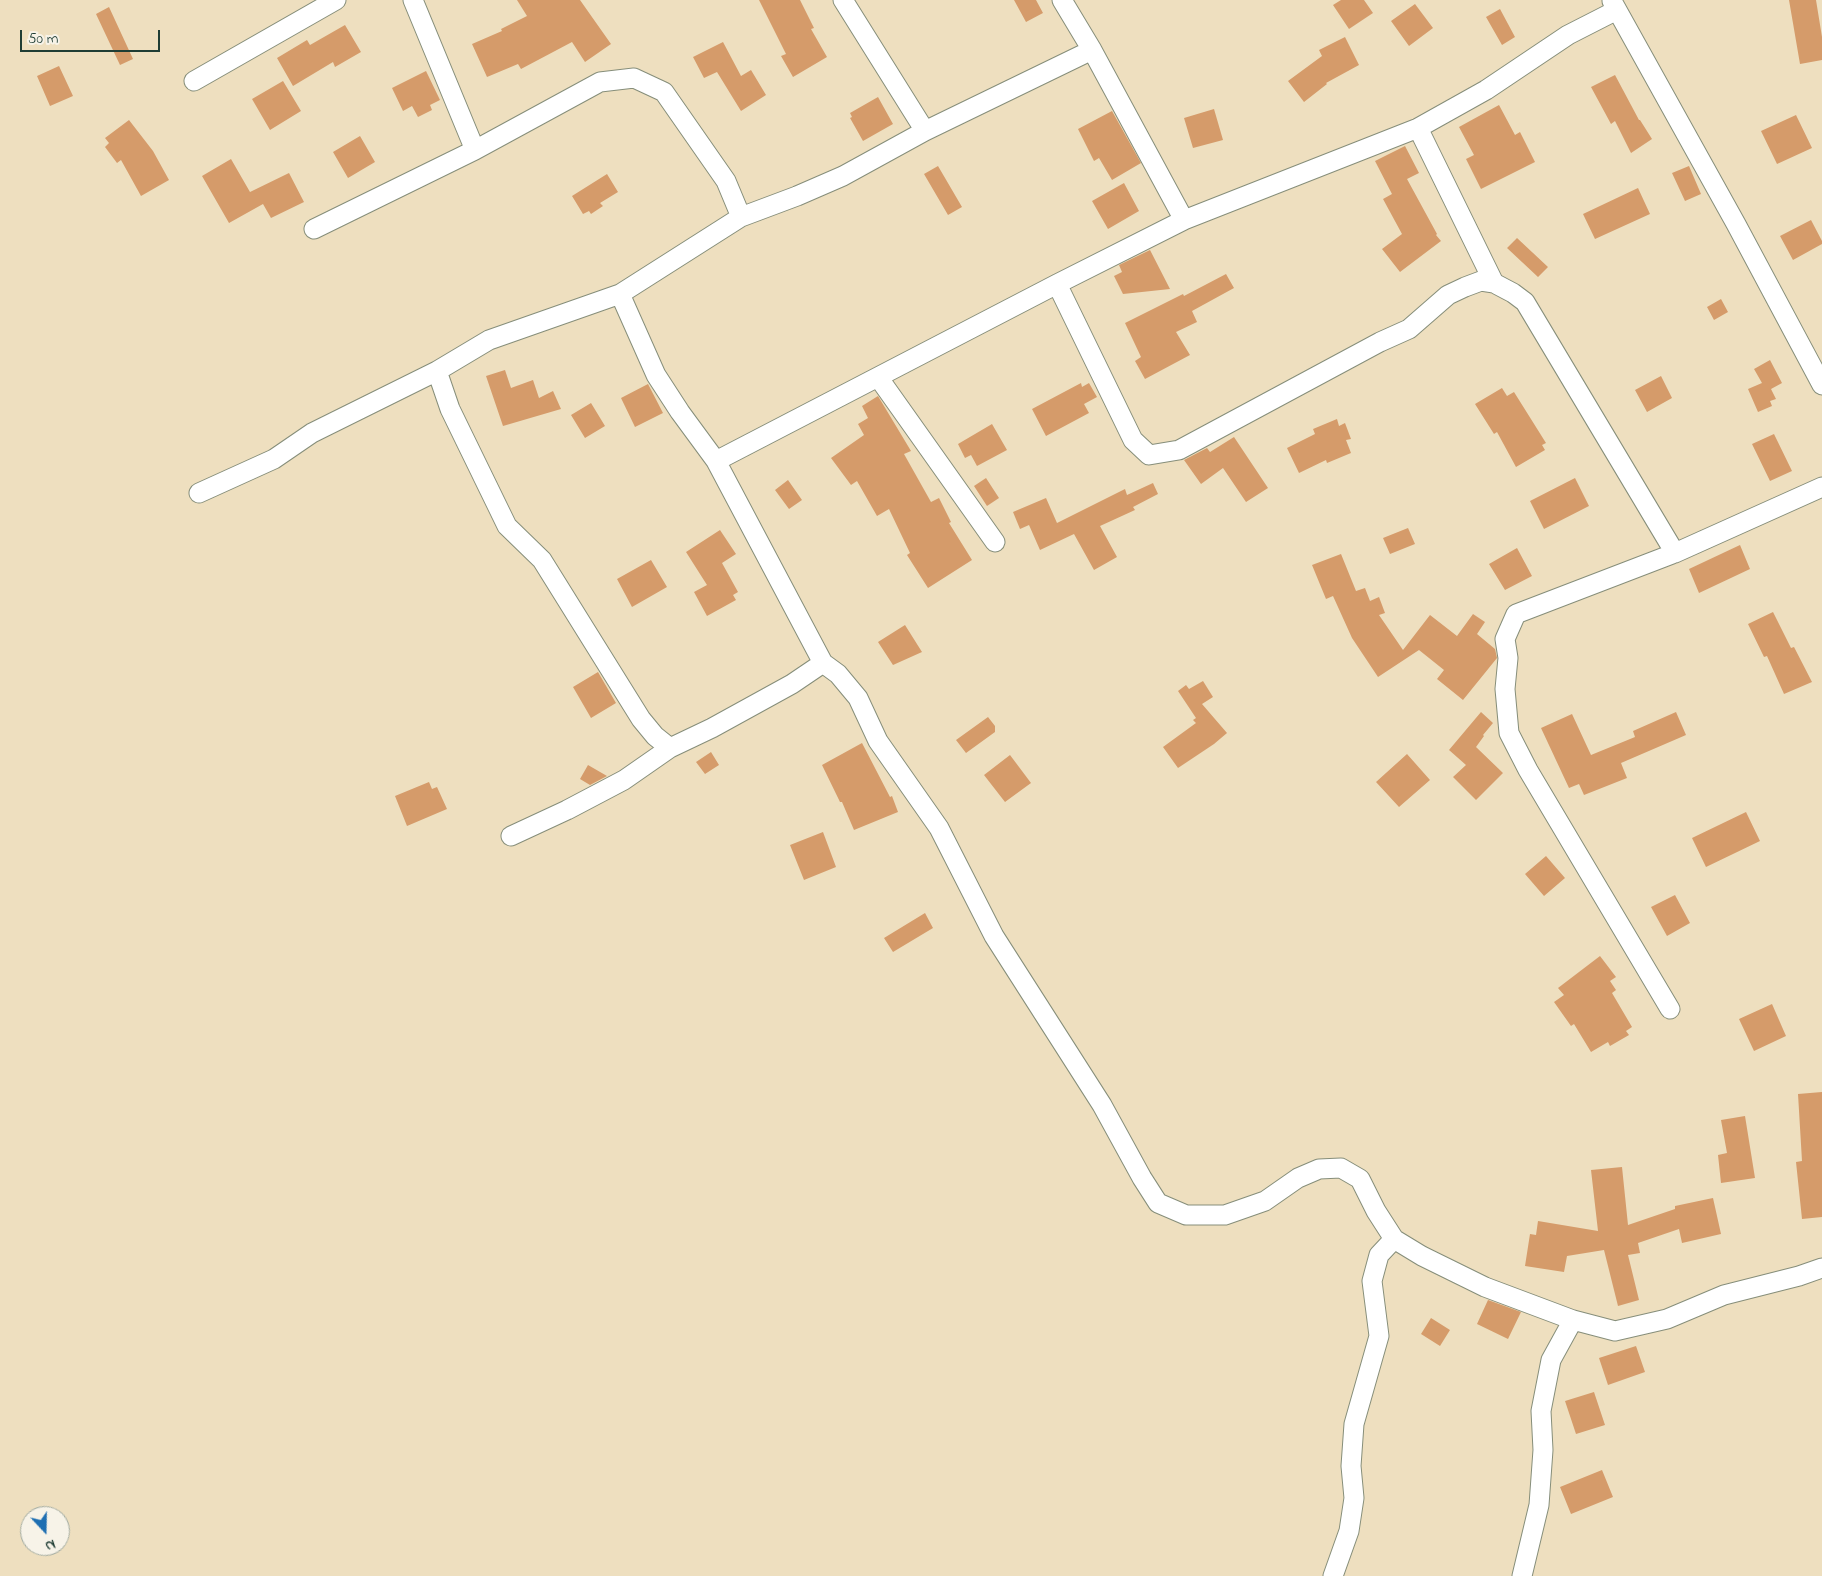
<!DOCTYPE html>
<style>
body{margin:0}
#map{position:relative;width:1822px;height:1576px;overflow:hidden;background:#eedfbf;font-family:"Indie Flower",sans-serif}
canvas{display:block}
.north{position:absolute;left:20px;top:1506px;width:50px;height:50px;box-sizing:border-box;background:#f7f3e8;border:1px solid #a1aaa0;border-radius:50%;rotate:159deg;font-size:14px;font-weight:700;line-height:20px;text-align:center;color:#1f3d34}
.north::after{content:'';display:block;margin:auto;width:18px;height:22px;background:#1f6fb2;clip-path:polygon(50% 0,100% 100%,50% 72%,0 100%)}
.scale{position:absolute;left:20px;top:30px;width:140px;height:22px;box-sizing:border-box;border:2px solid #1f3d34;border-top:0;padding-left:6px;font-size:15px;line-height:18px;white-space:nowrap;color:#1f3d34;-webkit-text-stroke:4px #f7f3e8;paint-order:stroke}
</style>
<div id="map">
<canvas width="1822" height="1576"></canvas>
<div class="north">N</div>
<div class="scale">50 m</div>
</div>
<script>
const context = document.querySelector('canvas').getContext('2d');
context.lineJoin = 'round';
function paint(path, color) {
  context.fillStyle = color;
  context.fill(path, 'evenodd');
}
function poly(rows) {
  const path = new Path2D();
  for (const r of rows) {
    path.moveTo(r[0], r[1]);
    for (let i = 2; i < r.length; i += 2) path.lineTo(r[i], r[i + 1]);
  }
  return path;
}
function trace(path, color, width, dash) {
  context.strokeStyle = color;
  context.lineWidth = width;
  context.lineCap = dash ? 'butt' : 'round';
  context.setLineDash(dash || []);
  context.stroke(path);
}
const building = poly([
 [517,0,580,0,611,44,585,62,572,42,521,69,518,64,487,77,472,44,502,31,501,29,527,16],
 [759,0,800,0,814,28,811,29,827,57,793,77,781,56,786,54],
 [1014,0,1036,0,1043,13,1026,22],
 [1341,0,1364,0,1373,13,1349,29,1333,5],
 [1789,0,1816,0,1822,37,1822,60,1800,64],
 [1415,4,1433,28,1409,46,1391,21],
 [109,7,133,59,120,65,96,14],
 [1500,9,1515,37,1502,45,1486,17],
 [345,25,361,52,335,67,333,62,293,86,277,58,307,40,310,45],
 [1345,37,1359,65,1326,83,1327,84,1304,102,1288,81,1322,56,1319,50],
 [723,42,741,76,751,70,766,95,741,111,717,72,704,78,693,57],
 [59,66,73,96,50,106,37,76],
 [426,71,440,100,430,105,432,110,418,117,412,106,403,111,392,88],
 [1615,75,1639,120,1640,120,1652,139,1631,153,1615,121,1611,124,1591,87],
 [283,81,301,111,270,130,252,99],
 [878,97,893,124,863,141,850,118,852,117,850,113],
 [1499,105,1515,135,1520,132,1535,162,1481,189,1466,159,1474,155,1459,127],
 [1214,109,1223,140,1193,148,1184,118],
 [1112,111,1141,163,1112,180,1099,158,1094,161,1078,129],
 [1796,115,1812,148,1777,164,1761,131],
 [129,120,153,151,169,180,141,196,121,160,117,163,105,147,109,143,105,138],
 [360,136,375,162,348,178,333,152],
 [1405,146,1419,173,1407,179,1437,234,1436,235,1441,241,1400,272,1382,249,1402,234,1383,199,1392,194,1375,161],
 [231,159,250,192,289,173,304,202,271,218,263,204,229,223,202,176],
 [938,166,962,207,948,215,924,174],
 [1689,166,1701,194,1685,201,1672,173],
 [607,174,618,192,600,203,603,206,591,214,589,211,583,214,572,196],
 [1124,183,1139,211,1108,229,1092,201],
 [1638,188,1650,214,1595,239,1583,214],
 [1811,220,1822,241,1822,244,1793,260,1780,236],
 [1517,238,1548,267,1538,277,1507,248],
 [1150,250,1170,289,1123,294,1114,276,1122,272,1119,265],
 [1226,274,1234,288,1192,311,1197,322,1176,332,1190,355,1145,379,1135,361,1141,357,1125,323,1183,294,1184,296],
 [1721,299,1728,312,1714,320,1707,307],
 [1770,360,1782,383,1771,389,1776,399,1770,401,1772,406,1758,412,1748,389,1762,383,1754,369],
 [505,370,511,388,533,380,539,398,553,391,561,409,503,426,486,376],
 [1661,376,1672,398,1647,412,1635,390],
 [1081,383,1082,387,1089,383,1097,397,1084,404,1089,413,1046,436,1032,409],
 [648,384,663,413,635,427,621,398],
 [1502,388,1507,396,1514,392,1546,443,1542,445,1545,450,1516,467,1497,432,1494,434,1475,404],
 [878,396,911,451,904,454,931,502,939,498,951,522,949,523,972,560,928,588,907,555,910,553,889,509,877,516,857,481,851,485,831,458,864,435,858,424,868,418,862,406],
 [591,403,605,426,585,438,571,415],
 [1337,419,1339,426,1345,423,1351,439,1346,440,1351,453,1327,463,1326,460,1299,473,1287,448,1315,434,1313,429],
 [992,424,1007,450,977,466,971,455,965,458,958,444],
 [1774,434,1792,471,1770,481,1752,444],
 [1234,437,1268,488,1246,502,1223,468,1201,484,1184,460,1207,448,1210,452],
 [986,478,999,498,987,506,974,486],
 [1575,478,1589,506,1544,529,1530,501],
 [788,480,802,500,789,509,775,490],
 [1153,483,1158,494,1133,507,1135,510,1100,526,1117,557,1094,570,1074,534,1040,550,1029,525,1020,529,1013,512,1046,498,1057,523,1125,489,1127,495],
 [1408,528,1415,544,1390,554,1383,538],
 [720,530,736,554,722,563,738,592,733,595,736,600,707,616,694,592,707,585,686,552],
 [1740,545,1750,569,1699,593,1689,569],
 [1517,548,1532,576,1505,590,1489,564],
 [1341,554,1356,591,1365,588,1370,601,1379,597,1385,613,1379,615,1403,650,1430,615,1457,636,1473,614,1485,622,1477,634,1495,649,1497,658,1463,700,1437,679,1444,670,1419,650,1378,677,1352,638,1333,596,1326,599,1312,565],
 [651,560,667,587,632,607,617,579],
 [1773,612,1791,648,1794,647,1812,682,1784,694,1767,656,1764,657,1748,624],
 [905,625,922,652,893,665,878,642],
 [598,672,616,703,591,718,573,687],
 [1203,681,1213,697,1202,704,1227,733,1214,744,1178,768,1163,747,1196,723,1193,720,1196,718,1178,691,1186,685,1189,689],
 [1481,712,1493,723,1483,735,1484,736,1476,747,1503,773,1476,800,1453,777,1466,765,1449,750],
 [1676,712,1686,735,1621,763,1627,778,1584,795,1579,784,1569,788,1541,728,1572,714,1591,755,1635,737,1633,731],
 [988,717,995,726,995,732,966,753,956,740],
 [862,743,890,797,892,796,898,812,854,830,842,802,840,802,822,765],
 [711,752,719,765,705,774,696,762],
 [1407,754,1430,780,1399,807,1376,782],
 [1010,755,1031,783,1005,802,984,775],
 [588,765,607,776,590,785,580,779],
 [429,782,432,789,437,787,447,809,407,826,395,796],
 [1746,812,1760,841,1706,867,1692,838],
 [823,832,836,867,804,880,790,845],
 [1546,856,1565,878,1544,896,1525,874],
 [1675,895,1690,923,1667,936,1651,907],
 [925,913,933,928,893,952,884,938],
 [1600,956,1616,977,1610,981,1616,990,1612,993,1632,1027,1626,1031,1629,1035,1610,1046,1608,1042,1591,1052,1574,1024,1571,1026,1554,1002,1564,995,1558,988],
 [1772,1004,1786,1036,1754,1051,1739,1019],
 [1822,1092,1822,1217,1802,1219,1796,1162,1802,1161,1798,1094],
 [1745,1116,1755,1178,1721,1183,1718,1155,1727,1153,1721,1120],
 [1622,1167,1628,1225,1675,1209,1675,1206,1713,1198,1721,1234,1682,1243,1679,1229,1638,1243,1640,1253,1628,1255,1639,1300,1618,1306,1604,1250,1567,1256,1564,1272,1525,1266,1530,1234,1536,1235,1538,1221,1598,1231,1591,1170],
 [1488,1300,1521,1312,1508,1339,1477,1324],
 [1431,1318,1450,1330,1440,1346,1421,1334],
 [1636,1346,1645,1372,1608,1385,1599,1358],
 [1594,1392,1605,1425,1576,1434,1565,1401],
 [1602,1470,1613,1497,1571,1514,1560,1487]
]);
const minor = poly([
 [413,0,475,150],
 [843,0,925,131],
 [1062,0,1092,50,1184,220],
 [1612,1,1736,224,1822,385],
 [194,81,336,0],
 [1418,128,1494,283],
 [314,229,475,150,600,82,634,78,664,92,726,181,741,217],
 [1057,284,1133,440,1149,455,1179,450,1380,342,1409,329,1448,295,1465,287,1481,281,1494,283,1513,293,1525,302,1675,553],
 [620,294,656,375,680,412,716,461,823,663,838,674,858,698,878,741,939,828,994,936,1102,1105,1142,1178,1158,1203,1186,1215,1225,1215,1265,1201,1298,1178,1319,1169,1341,1168,1360,1179,1376,1211,1394,1239,1422,1256,1485,1287,1573,1320,1615,1331,1667,1319,1724,1295,1799,1276,1822,1268],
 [437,371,450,409,507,526,542,560,641,719,655,736,670,748],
 [878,377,995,542],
 [716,461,1057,284,1184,220,1418,128,1486,90,1568,35,1617,10],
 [199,493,274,459,312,433,437,371,489,340,620,294,741,217,797,196,843,176,925,131,1092,50],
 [511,836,567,810,624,780,670,748,712,728,792,684,823,663],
 [1670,1009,1528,770,1509,733,1505,689,1508,658,1505,639,1516,614,1675,553,1822,487],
 [1333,1576,1349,1531,1354,1498,1351,1466,1354,1424,1379,1336,1372,1281,1379,1255,1394,1239],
 [1522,1576,1539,1505,1543,1450,1541,1411,1551,1360,1573,1320]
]);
paint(building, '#d59b6a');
trace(minor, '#868e7a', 21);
trace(minor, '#fff', 19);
</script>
